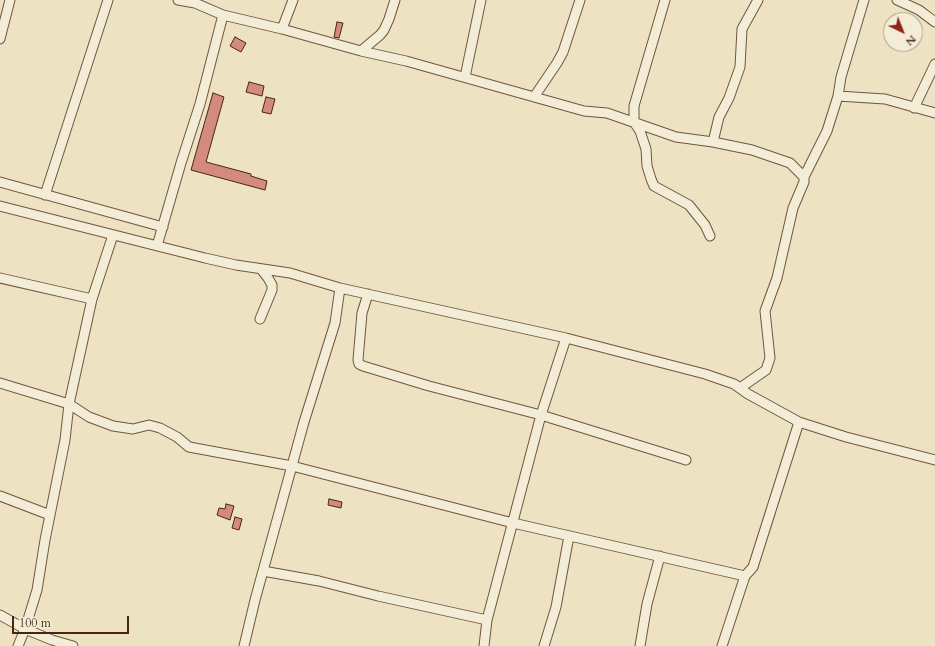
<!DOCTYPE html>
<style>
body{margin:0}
#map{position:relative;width:935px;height:646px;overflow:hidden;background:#ede2c1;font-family:Cardo,serif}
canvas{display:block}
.north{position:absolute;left:883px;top:12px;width:40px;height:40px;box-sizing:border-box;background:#f3ecd7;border:1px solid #ae9d88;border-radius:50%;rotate:137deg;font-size:11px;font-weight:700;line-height:16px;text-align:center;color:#472711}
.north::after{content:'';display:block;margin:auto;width:14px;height:18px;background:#8f2418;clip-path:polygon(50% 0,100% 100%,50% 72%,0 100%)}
.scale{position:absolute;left:12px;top:616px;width:117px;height:18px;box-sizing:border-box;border:2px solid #472711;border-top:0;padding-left:5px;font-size:12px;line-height:14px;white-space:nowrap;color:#472711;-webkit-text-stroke:3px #f3ecd7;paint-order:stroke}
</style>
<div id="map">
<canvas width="935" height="646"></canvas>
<div class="north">N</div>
<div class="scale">100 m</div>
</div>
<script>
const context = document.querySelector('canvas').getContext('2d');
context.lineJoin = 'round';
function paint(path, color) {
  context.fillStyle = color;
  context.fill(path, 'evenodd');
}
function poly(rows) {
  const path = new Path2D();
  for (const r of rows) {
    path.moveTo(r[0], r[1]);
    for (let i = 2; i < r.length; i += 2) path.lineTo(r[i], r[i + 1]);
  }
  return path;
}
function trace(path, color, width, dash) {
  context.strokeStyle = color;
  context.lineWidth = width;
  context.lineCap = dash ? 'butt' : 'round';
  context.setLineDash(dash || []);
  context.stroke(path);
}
const building = poly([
 [337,22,343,23,339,38,334,37,337,22],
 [235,37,246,43,241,52,230,46,235,37],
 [249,82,264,86,262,96,246,92,249,82],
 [213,93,224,97,206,162,251,174,251,176,267,181,265,190,191,170,213,93],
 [266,97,275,99,271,114,262,112,266,97],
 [329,499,342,502,341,508,328,505,329,499],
 [226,504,234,506,230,520,217,515,219,508,225,509,226,504],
 [235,517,242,519,239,530,232,528,235,517]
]);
const minor = poly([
 [178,0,195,3,223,15,282,29,361,51,406,61,584,111,607,113,676,137,713,142,752,150,790,163,804,177,804,182,793,208,777,278,765,311,770,358,766,370,740,388],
 [665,0,634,106,634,122,640,131,646,149,647,166,651,179,654,186,689,205,705,225,710,236],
 [897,0,919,10,935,22],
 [282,29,293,0],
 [0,39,10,0],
 [361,51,380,35,384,30,389,19,395,0],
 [465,77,481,0],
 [838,96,885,99,935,113],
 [534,97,557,63,563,52,580,0],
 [914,108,935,64],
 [713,142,719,117,729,98,740,67,742,29,758,0],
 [804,177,827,131,838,96,841,77,864,0],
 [0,182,163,227],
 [45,195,108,0],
 [0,206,205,258,236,265,290,273,340,288,566,338,705,374,734,384,748,394,799,422,846,437,935,460],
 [157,246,181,163,200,104,223,15],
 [0,278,92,299],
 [368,294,362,313,358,360,359,364,363,366,429,386,541,415,566,338],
 [260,319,272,290,272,285,268,278,261,269],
 [0,383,69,404,89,417,113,426,133,429,149,425,160,428,177,437,189,447,292,466,513,523,745,576],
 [0,496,50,515],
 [263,571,319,581,378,596,487,620],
 [0,615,25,629,52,640,73,646],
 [18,646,25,629,37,590,45,540,65,440,69,404,92,299,113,235],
 [244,646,255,600,304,422,335,323,340,288],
 [484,646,487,620,541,415,686,460],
 [544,646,556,607,569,536],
 [640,646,647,604,660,556],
 [722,646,745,576,753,567,799,422]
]);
paint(building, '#d28a81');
trace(building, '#472711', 1);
trace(minor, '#70563d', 11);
trace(minor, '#f3ecd7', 9);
</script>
